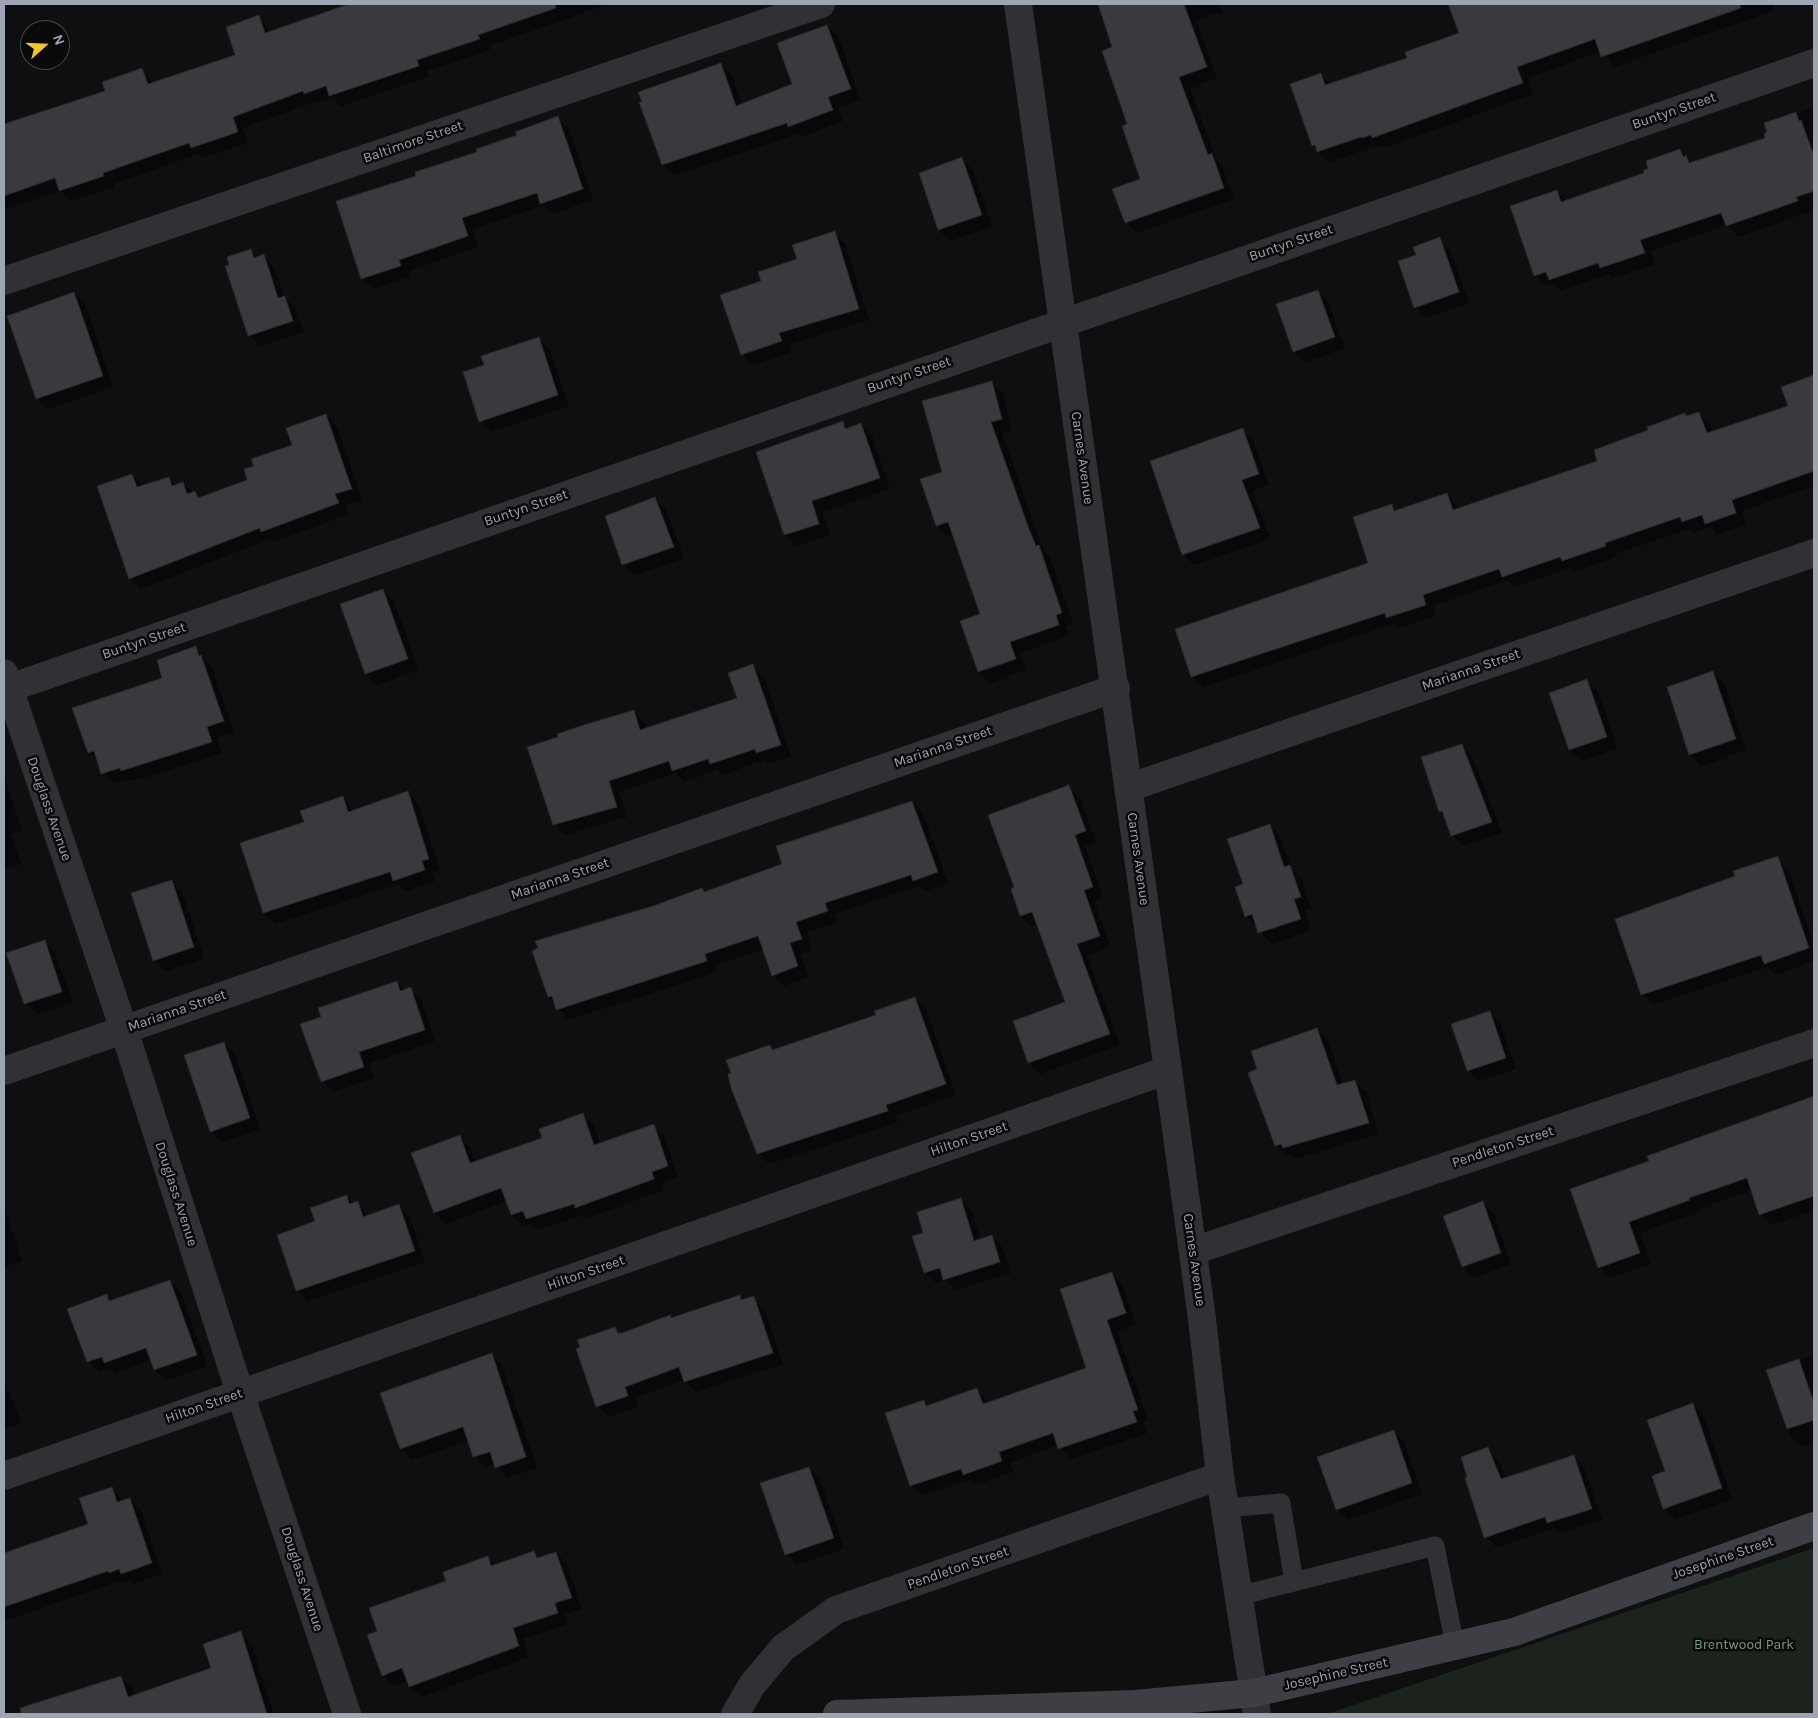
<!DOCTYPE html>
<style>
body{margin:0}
#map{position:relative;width:1818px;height:1718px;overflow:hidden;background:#0f0f10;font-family:Karla,sans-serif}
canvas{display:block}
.frame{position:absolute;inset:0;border:5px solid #a0a3b2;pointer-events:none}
.north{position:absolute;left:20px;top:20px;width:50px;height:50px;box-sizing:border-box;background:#0a0a0b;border:1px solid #46474e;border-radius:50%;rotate:70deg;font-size:14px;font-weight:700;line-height:20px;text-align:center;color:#a0a3b2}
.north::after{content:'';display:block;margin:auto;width:18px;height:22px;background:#f1c427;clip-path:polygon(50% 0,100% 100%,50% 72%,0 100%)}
</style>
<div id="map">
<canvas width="1818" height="1718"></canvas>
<div class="frame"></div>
<div class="north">N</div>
</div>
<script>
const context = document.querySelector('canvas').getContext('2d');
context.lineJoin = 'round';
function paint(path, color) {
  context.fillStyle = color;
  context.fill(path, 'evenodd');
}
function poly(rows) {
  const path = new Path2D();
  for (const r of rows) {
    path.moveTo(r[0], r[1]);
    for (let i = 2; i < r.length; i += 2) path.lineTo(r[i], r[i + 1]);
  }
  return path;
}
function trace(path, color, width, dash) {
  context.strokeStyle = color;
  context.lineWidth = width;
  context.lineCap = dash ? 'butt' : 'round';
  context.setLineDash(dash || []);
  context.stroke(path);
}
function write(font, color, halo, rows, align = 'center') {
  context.font = font + ' Karla,sans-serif';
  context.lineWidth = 5;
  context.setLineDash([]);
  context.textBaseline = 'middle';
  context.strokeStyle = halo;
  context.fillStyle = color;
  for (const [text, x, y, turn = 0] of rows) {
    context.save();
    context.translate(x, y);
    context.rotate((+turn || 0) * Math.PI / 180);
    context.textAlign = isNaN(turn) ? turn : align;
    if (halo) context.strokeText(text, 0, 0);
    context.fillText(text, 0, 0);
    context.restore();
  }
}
const green = poly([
 [1814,1548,1814,1714,1327,1714]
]);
const shadow = poly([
 [349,4,608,4,489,46,490,50,427,71,429,77,341,106,333,98,316,104,314,102,243,128,248,143,203,158,198,154,113,184,114,187,71,201,61,191,4,210,4,119,7,124,107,92,142,69,154,84,237,55,258,17,271,32],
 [1099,4,1219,4,1222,12,1196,20,1217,78,1190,88,1216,159,1222,166,1234,199,1137,233,1126,222,1142,180,1114,48],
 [1450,4,1773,4,1775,10,1614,67,1601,51,1528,78,1533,94,1384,148,1382,146,1372,147,1329,162,1313,146,1321,75,1330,85,1409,58,1461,34],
 [827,26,838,37,861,100,838,108,843,121,801,137,797,134,674,176,663,165,721,65,732,76,742,105,794,85],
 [1814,107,1814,210,1738,237,1727,225,1651,251,1655,264,1612,278,1608,274,1561,290,1554,284,1546,286,1535,275,1557,192,1567,201,1646,174,1680,150,1692,163,1767,138,1769,133,1766,124],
 [558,118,569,129,593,200,553,214,543,205,472,229,478,247,409,271,411,277,373,289,362,278,418,177],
 [962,159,973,170,992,226,950,241,939,230,920,173],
 [834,233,845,244,869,320,790,344,792,352,753,365,742,354,798,260],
 [1439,239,1450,250,1469,303,1426,318,1415,307,1417,256],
 [251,250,258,258,263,256,274,267,285,298,296,309,299,318,254,333,254,335,300,320,304,332,260,346,249,335],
 [1317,291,1328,302,1345,348,1305,362,1294,351],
 [74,293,85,304,113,387,48,409,37,398],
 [539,339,550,350,569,406,491,432,480,421,486,366],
 [1814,376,1814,486,1742,511,1746,524,1717,535,1710,527,1694,533,1690,529,1615,554,1617,557,1574,572,1570,568,1514,587,1508,580,1433,606,1436,616,1399,628,1394,624,1203,687,1192,676,1370,564,1392,505,1397,511,1447,494,1460,510,1599,462,1650,431,1685,414,1688,417,1699,413,1710,424,1713,432,1789,407,1782,387],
 [992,383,1003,394,1012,430,1002,433,1040,541,1044,551,1050,557,1073,624,1066,626,1069,636,1020,653,1026,670,990,683,979,672,982,615,954,534,948,536,937,525,943,472],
 [326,415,337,426,362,500,346,505,349,514,273,542,270,539,141,589,130,578,132,475,143,486,169,478,176,486,183,484,200,498,249,480,255,467,293,446],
 [842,423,848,429,861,424,872,435,890,489,822,512,830,535,796,546,785,535,758,453],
 [1242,430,1253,441,1269,485,1252,491,1270,539,1194,565,1183,554],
 [655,499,666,510,684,558,634,576,623,565,607,516],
 [383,590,394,601,418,670,377,685,366,674],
 [195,648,212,667,234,732,217,738,222,753,134,781,131,779,114,784,103,773,99,763,89,752],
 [753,666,764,677,791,756,768,764,764,760,722,775,717,770,684,782,676,773,619,792,627,817,565,835,554,824,633,711,644,722,646,729,738,699],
 [1712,672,1724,683,1746,750,1701,766,1690,755,1668,687],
 [1587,681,1598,692,1617,748,1581,761,1570,750,1550,693],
 [1461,745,1472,756,1502,833,1463,846,1452,835,1446,817,1440,811],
 [4,775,22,830,11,834,21,864,4,870],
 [1069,787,1080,798,1096,842,1085,846,1103,898,1094,901,1110,947,1087,955,1120,1045,1040,1074,1029,1063,1015,1022,1066,1003,1038,925,1032,927,1021,916,1012,889,1016,888],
 [407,792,418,803,440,870,432,872,435,881,405,891,398,884,275,924,264,913,242,844,306,822,342,798,354,811],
 [912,802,923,813,948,883,925,891,920,886,835,914,838,922,806,933,812,950,800,954,808,977,784,986,773,975,764,949,715,965,717,972,568,1020,549,997,653,907,702,890,705,893,784,864],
 [1269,825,1280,836,1291,867,1301,878,1311,908,1305,910,1311,930,1271,944,1246,916],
 [1777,858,1788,869,1814,945,1814,961,1776,975,1768,967,1653,1005,1642,994,1736,877],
 [171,881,182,892,204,958,165,971,154,960],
 [44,942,55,953,73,1003,37,1015,26,1004,8,954],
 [396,982,404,990,410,989,421,1000,435,1041,369,1063,374,1078,333,1092,322,1081,323,1018],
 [915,998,926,1009,956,1095,896,1116,898,1122,769,1164,758,1153,770,1046,775,1051,877,1016],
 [1489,1012,1500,1023,1516,1069,1479,1081,1468,1070],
 [1317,1030,1328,1041,1343,1085,1355,1081,1366,1092,1379,1134,1295,1159,1291,1155,1287,1156,1276,1145,1259,1070],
 [224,1043,235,1054,260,1129,222,1142,211,1131],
 [1814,1098,1814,1210,1772,1225,1761,1214,1752,1190,1699,1209,1700,1211,1640,1233,1650,1264,1610,1278,1599,1267,1651,1162,1731,1126],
 [583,1115,594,1126,600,1144,653,1125,664,1136,678,1177,662,1183,664,1190,587,1218,584,1215,538,1230,532,1223,523,1226,512,1215,507,1201,446,1224,435,1213,459,1137,470,1148,476,1163,544,1139],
 [347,1197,354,1204,357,1202,369,1216,399,1206,410,1217,425,1262,308,1301,297,1290,317,1222],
 [960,1199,971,1210,981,1240,992,1237,1003,1248,1011,1273,956,1290,945,1280,936,1283,925,1272,925,1234],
 [1483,1203,1494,1214,1511,1264,1474,1278,1463,1267,1445,1217],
 [4,1206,22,1261,4,1267],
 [1111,1273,1122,1284,1136,1324,1117,1331,1148,1421,1143,1422,1147,1433,1070,1459,1058,1445,1010,1463,1013,1472,975,1485,970,1480,922,1496,911,1485,923,1401,928,1407,977,1390,989,1403,1087,1369],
 [170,1281,181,1292,207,1366,166,1381,155,1370,152,1360,116,1373,111,1368,99,1372,88,1361,107,1296,113,1302],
 [739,1296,744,1301,753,1298,764,1309,783,1364,696,1392,684,1380,635,1398,638,1407,609,1417,598,1406,615,1328,621,1334],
 [491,1354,502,1365,537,1468,507,1478,495,1464,486,1468,475,1457,469,1440,412,1460,401,1448],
 [1814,1355,1814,1442,1801,1447,1790,1436,1768,1371],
 [4,1378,21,1423,4,1429],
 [1692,1404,1703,1415,1732,1499,1675,1519,1664,1508,1667,1472],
 [1393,1431,1404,1442,1422,1494,1348,1520,1337,1509],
 [1487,1449,1498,1460,1506,1479,1573,1456,1584,1467,1602,1520,1559,1533,1554,1528,1497,1548,1486,1537],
 [809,1468,820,1479,844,1549,797,1565,786,1554],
 [111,1488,123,1502,130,1499,141,1510,162,1574,133,1584,129,1580,121,1583,119,1581,8,1620,4,1616,4,1555,90,1524],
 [534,1552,540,1558,556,1553,567,1564,582,1609,565,1614,568,1624,523,1639,529,1657,421,1697,410,1686,408,1681,394,1686,383,1675,379,1632,448,1582,487,1558,495,1565],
 [240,1632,251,1643,274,1714,25,1714,23,1708,121,1677,132,1688,135,1696,212,1669]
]);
const building = poly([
 [349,4,555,4,556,8,478,35,480,39,417,60,419,66,329,96,326,86,304,94,303,91,233,117,238,132,191,148,189,143,103,173,104,176,59,191,55,178,4,196,4,124,105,91,102,82,142,68,148,84,235,55,226,27,259,15,265,33,349,4],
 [1098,4,1184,4,1207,67,1179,77,1208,155,1212,153,1224,188,1125,223,1112,189,1140,179,1122,126,1127,124,1102,51,1112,47,1098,4],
 [1448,4,1740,4,1741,8,1601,57,1595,39,1517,67,1523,83,1372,138,1371,135,1361,138,1361,137,1317,152,1315,145,1312,146,1290,84,1321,73,1325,85,1407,58,1405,52,1459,33,1448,4],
 [827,25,851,89,828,97,833,110,788,127,787,123,662,165,639,102,642,102,638,92,721,63,736,106,792,84,777,43,827,25],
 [1796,112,1799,121,1801,120,1814,156,1814,191,1796,197,1798,201,1726,226,1721,213,1640,240,1645,253,1600,268,1598,263,1549,280,1546,272,1534,276,1510,206,1557,190,1561,202,1644,173,1643,170,1648,169,1646,161,1680,149,1683,157,1686,155,1689,163,1765,138,1764,134,1767,132,1764,123,1796,112],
 [558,116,583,189,540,204,537,193,462,218,468,236,399,260,401,266,361,279,336,201,416,176,415,172,477,152,476,149,517,135,515,132,558,116],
 [962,157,982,215,938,230,919,173,962,157],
 [835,231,859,309,779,333,782,341,741,355,720,295,761,281,758,272,797,259,792,245,835,231],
 [1440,237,1459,292,1414,308,1398,261,1416,255,1413,247,1440,237],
 [251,249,254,258,264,254,278,298,285,296,293,321,248,336,225,266,229,265,227,257,251,249],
 [1318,290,1335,337,1293,352,1276,304,1318,290],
 [74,292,103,376,36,399,7,316,74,292],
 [539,337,558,395,479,422,463,372,484,365,481,356,539,337],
 [1814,375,1814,471,1732,500,1736,513,1705,524,1702,515,1682,522,1680,517,1605,543,1606,546,1562,561,1560,557,1502,577,1499,569,1423,595,1426,605,1386,618,1385,613,1191,677,1175,629,1368,563,1353,517,1392,504,1394,511,1447,493,1453,510,1597,461,1594,450,1648,430,1647,427,1685,413,1686,416,1699,412,1707,433,1788,406,1781,387,1814,375],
 [992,381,1002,419,991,422,1029,529,1036,546,1039,545,1062,613,1056,615,1059,625,1010,642,1016,659,978,672,960,621,980,614,948,522,936,526,920,479,942,472,922,401,992,381],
 [326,414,352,489,335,494,339,503,261,532,260,528,129,579,97,486,132,474,137,487,169,477,172,486,183,482,187,494,195,491,198,498,247,480,244,469,254,466,251,459,292,445,286,428,326,414],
 [843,421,845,429,861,423,880,478,812,501,819,524,784,535,756,452,843,421],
 [1243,428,1259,474,1242,480,1260,528,1182,555,1150,461,1243,428],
 [655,497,674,547,622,565,605,516,655,497],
 [383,589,408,659,365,674,340,604,383,589],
 [196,646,199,656,201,655,224,721,207,727,212,742,121,771,120,768,101,774,94,751,88,753,72,708,162,678,157,660,196,646],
 [753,664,781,745,756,753,755,749,710,764,708,759,672,771,669,761,609,781,617,807,553,825,527,747,558,737,557,734,584,725,634,710,640,730,737,698,728,673,753,664],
 [1713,671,1736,739,1689,755,1667,687,1713,671],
 [1587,679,1607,737,1569,750,1549,693,1587,679],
 [1462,744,1492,822,1451,836,1442,811,1439,812,1421,757,1462,744],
 [1069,785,1086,831,1075,835,1093,887,1084,890,1100,936,1077,944,1110,1034,1028,1063,1013,1021,1065,1002,1032,912,1020,916,1011,889,1014,887,988,815,1069,785],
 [408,791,429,859,422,861,425,870,393,881,390,872,263,913,240,843,304,822,300,811,343,796,348,812,408,791],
 [912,801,938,872,913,881,911,875,825,903,828,911,796,922,802,939,790,943,798,966,772,976,758,936,705,954,707,961,556,1010,552,996,548,997,532,951,538,948,535,941,653,906,702,888,704,892,782,864,776,846,912,801],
 [1270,824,1284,867,1290,865,1301,897,1294,899,1301,919,1258,933,1252,914,1245,917,1235,887,1243,884,1227,839,1270,824],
 [1778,856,1809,948,1764,964,1761,955,1641,995,1615,919,1735,876,1733,871,1778,856],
 [172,880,194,947,153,961,131,893,172,880],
 [45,940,62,992,24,1004,6,953,45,940],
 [397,981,400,991,411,987,425,1030,359,1052,364,1067,321,1082,300,1024,321,1017,318,1008,397,981],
 [915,997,946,1084,886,1105,888,1111,757,1154,731,1088,728,1074,731,1073,726,1060,770,1045,772,1050,876,1015,874,1011,915,997],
 [1490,1011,1506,1058,1467,1071,1451,1024,1490,1011],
 [1317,1028,1337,1085,1355,1080,1369,1123,1283,1148,1281,1144,1275,1146,1248,1073,1257,1069,1251,1051,1317,1028],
 [224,1042,250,1118,210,1132,184,1055,224,1042],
 [1814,1096,1814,1196,1759,1215,1747,1178,1689,1198,1690,1200,1629,1222,1640,1253,1598,1268,1570,1189,1649,1161,1647,1156,1814,1096],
 [583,1113,594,1145,654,1124,668,1166,652,1172,654,1179,575,1208,574,1204,526,1219,523,1211,511,1215,501,1188,434,1213,411,1153,460,1135,470,1163,542,1138,539,1129,583,1113],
 [347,1195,349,1204,358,1201,363,1217,399,1204,415,1251,296,1291,277,1235,315,1221,310,1208,347,1195],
 [961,1198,974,1241,992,1235,1000,1262,943,1280,940,1268,924,1273,912,1236,923,1233,917,1212,961,1198],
 [1483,1201,1501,1253,1462,1267,1443,1216,1483,1201],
 [1112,1272,1126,1313,1107,1320,1138,1410,1133,1411,1137,1422,1058,1449,1053,1433,999,1452,1002,1461,963,1475,961,1469,910,1486,885,1413,924,1400,926,1406,977,1388,983,1404,1086,1368,1060,1289,1112,1272],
 [170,1280,197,1355,154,1370,146,1348,104,1363,102,1357,87,1362,67,1309,107,1294,109,1301,170,1280],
 [740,1295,741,1300,754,1296,773,1353,684,1382,679,1367,625,1387,628,1396,596,1407,576,1349,580,1347,577,1340,615,1327,618,1333,622,1333,670,1315,671,1318,740,1295],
 [492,1353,526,1457,495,1468,490,1452,473,1457,463,1427,400,1449,380,1393,492,1353],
 [1799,1359,1814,1403,1814,1420,1787,1429,1766,1370,1799,1359],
 [1693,1403,1722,1488,1663,1509,1652,1476,1665,1471,1647,1420,1693,1403],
 [1394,1430,1412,1483,1336,1510,1317,1457,1394,1430],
 [1488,1447,1501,1479,1574,1455,1592,1509,1547,1523,1545,1517,1484,1538,1465,1478,1467,1477,1461,1457,1488,1447],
 [809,1467,834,1538,785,1555,760,1483,809,1467],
 [112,1487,117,1502,130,1498,152,1563,121,1574,119,1569,109,1573,108,1571,4,1607,4,1553,88,1524,79,1498,112,1487],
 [534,1551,537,1558,556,1552,572,1598,555,1603,558,1613,513,1628,519,1646,409,1687,402,1668,382,1676,367,1635,377,1631,369,1608,446,1581,443,1572,488,1556,491,1566,534,1551],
 [241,1631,267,1714,21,1714,20,1708,121,1676,128,1697,211,1668,203,1644,241,1631]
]);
const lane = poly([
 [1226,1508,1281,1503,1294,1582,1238,1596],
 [1294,1582,1435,1546,1455,1646]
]);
const street = poly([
 [1018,4,1168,1070,1202,1319,1220,1476,1257,1714],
 [4,281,821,4],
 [4,673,124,1030,240,1393,347,1714],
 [4,690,1814,63],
 [1128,788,1814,553],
 [4,1071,1116,688],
 [1193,1251,1814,1043],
 [4,1476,1168,1070],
 [735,1714,752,1685,783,1648,836,1610,1220,1476]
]);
const secondary = poly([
 [837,1714,1135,1704,1254,1693,1514,1632,1814,1526]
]);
const streetNames = [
 ["Buntyn Street",1674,111,-19],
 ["Baltimore Street",413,142,-19],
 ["Buntyn Street",1291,243,-19],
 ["Buntyn Street",909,375,-19],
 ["Carnes Avenue",1082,458,82],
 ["Buntyn Street",526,508,-19],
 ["Buntyn Street",144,641,-19],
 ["Marianna Street",1471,670,-19],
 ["Marianna Street",943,747,-19],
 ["Douglass Avenue",49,809,71],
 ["Carnes Avenue",1138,859,82],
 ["Marianna Street",560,879,-19],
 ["Marianna Street",177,1011,-19],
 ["Hilton Street",969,1139,-19],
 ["Pendleton Street",1503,1147,-18],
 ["Douglass Avenue",176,1194,72],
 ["Carnes Avenue",1194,1260,82],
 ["Hilton Street",586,1273,-19],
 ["Hilton Street",204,1406,-19],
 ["Josephine Street",1723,1558,-19],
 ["Pendleton Street",958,1568,-19],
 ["Douglass Avenue",302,1579,72],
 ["Josephine Street",1336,1674,-13]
];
const parkNames = [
 ["Brentwood Park",1744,1645]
];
paint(green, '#1c231d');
paint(shadow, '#0007');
paint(building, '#39393e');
trace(building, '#29292c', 1);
trace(lane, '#303035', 19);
trace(street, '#303035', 28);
trace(secondary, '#3e3f45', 28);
write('14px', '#a0a3b2', '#0a0a0b', streetNames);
write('14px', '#779d7d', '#0a0a0b', parkNames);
</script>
